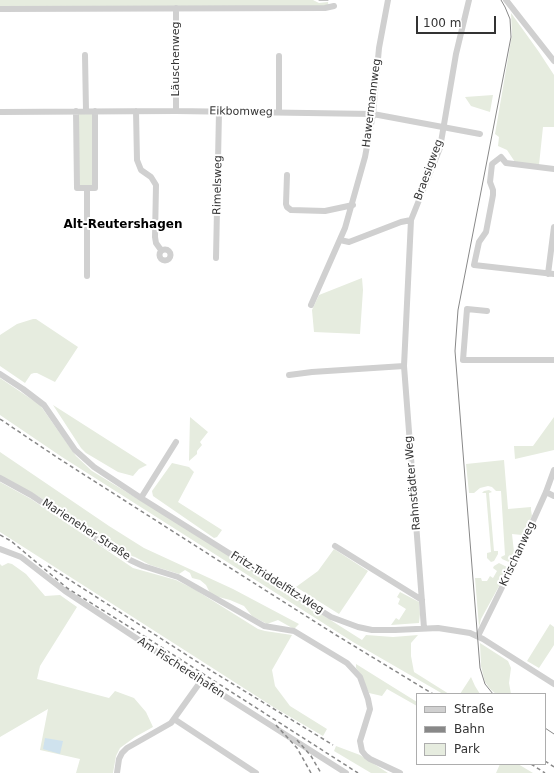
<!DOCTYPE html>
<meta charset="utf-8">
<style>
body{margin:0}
#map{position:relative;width:554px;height:773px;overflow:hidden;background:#fff;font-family:"DejaVu Sans",sans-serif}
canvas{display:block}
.legend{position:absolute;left:416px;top:693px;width:130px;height:72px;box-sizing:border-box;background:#fff;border:1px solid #adadad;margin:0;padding:5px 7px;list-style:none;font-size:12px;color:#333}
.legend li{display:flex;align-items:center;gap:8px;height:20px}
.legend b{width:20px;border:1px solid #adadad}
.scale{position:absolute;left:416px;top:16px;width:80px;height:18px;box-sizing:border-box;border:2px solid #333;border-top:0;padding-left:5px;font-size:12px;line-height:14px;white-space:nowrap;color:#333;-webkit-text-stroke:3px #fff;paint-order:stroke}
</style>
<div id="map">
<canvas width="554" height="773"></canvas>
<ul class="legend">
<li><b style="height:5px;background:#d0d0d0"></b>Straße</li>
<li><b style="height:5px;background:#888"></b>Bahn</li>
<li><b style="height:11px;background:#e6ecdf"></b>Park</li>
</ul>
<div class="scale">100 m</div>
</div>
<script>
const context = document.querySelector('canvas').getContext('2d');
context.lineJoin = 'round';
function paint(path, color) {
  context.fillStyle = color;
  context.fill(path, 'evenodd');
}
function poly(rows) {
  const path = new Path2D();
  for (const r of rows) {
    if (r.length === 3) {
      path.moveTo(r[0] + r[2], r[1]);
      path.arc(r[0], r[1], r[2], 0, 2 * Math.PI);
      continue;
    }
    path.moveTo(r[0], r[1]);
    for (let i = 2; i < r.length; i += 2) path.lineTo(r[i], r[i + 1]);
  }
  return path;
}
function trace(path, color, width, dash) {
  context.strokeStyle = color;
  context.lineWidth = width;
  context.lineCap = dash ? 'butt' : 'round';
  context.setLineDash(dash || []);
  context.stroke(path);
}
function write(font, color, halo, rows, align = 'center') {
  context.font = font + ' "DejaVu Sans",sans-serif';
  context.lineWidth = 4;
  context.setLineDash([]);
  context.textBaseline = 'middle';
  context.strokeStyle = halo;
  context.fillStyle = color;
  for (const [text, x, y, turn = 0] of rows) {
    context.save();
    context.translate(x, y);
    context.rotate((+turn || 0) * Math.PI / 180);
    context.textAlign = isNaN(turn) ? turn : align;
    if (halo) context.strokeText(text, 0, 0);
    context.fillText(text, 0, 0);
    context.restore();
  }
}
const green = poly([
 [0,0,313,0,319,3,328,2,329,8,0,9],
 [511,13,539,52,554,75,554,127,543,127,539,165,515,162,507,150,498,146,499,137,495,134,512,35],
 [493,95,490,112,471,106,465,97],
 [78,113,94,113,93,186,81,186,79,184],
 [362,278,363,290,360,334,314,332,312,310,319,295],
 [33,319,36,319,78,347,55,382,37,373,34,373,31,374,25,383,0,366,0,335,17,324],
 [0,378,40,405,76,456,92,471,174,521,362,640,366,635,393,637,418,635,411,643,411,656,414,672,449,694,443,694,353,642,62,457,0,415],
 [53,405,147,465,139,469,133,476,118,472,86,453,81,448],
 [190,417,208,432,200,442,202,445,197,451,197,454,189,461],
 [554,417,554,450,515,459,514,446,533,446],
 [0,452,109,526,144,548,233,589,299,624,294,629,278,620,267,624,252,616,244,606,230,600,215,596,210,593,206,585,200,580,192,578,190,573,185,570,179,574,150,565,135,557,126,554,106,543,41,498,0,475],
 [504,460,508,509,531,507,531,510,532,516,522,535,512,534,514,552,511,563,502,559,501,557,505,555,501,491,496,491,492,487,488,486,480,488,474,493,469,493,466,464],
 [172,463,189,467,194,472,178,502,222,530,217,537,214,538,153,496,152,491],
 [0,482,31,499,133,568,176,580,194,589,258,629,265,631,292,635,272,670,275,686,290,706,327,729,323,736,275,708,0,532],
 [489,490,492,492,489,493,494,551,498,551,498,554,494,561,491,562,487,558,487,553,491,552,486,493,482,493,484,491],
 [334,549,368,571,339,614,296,587,318,571],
 [8,563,12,564,26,574,45,596,60,595,77,607,40,666,37,679,109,698,115,691,134,698,146,712,153,727,135,737,120,748,116,756,113,773,76,773,80,759,40,750,48,709,0,737,0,564,2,566],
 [499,563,509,568,481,619,479,627,475,578,481,578,482,581,487,581,490,576,493,578,497,571,493,568,494,566],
 [400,592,419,602,420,614,419,623,391,625,396,618,399,620,406,609,398,604,400,599,397,597],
 [550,624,554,627,554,645,539,668,527,661],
 [480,643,508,661,511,668,509,683,511,694,496,694,490,689,485,682,481,666],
 [356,664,417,702,417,706,387,689,382,696,369,693,360,673,356,668],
 [471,677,475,686,480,694,460,694],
 [336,746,360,755,388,773,371,773,334,751],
 [500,764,518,764,533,773,496,773]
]);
const water = poly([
 [45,738,63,741,60,754,43,749]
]);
const minor = poly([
 [506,0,554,61],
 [176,8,176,111],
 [0,9,325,8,334,6],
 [85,55,86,111],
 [279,56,279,112],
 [76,111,77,188,95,188,95,111],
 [136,111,137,160,141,170,151,177,156,185,155,237,156,243,161,250],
 [0,112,176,111,373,114,480,134],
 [554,169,506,163,501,157,492,164,490,182,493,190,493,195,490,211,486,232,479,242,474,265,554,274],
 [287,175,286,204,287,207,291,210,325,211,353,205],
 [87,188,87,276],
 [340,240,349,242,401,222,411,220],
 [165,255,5.5],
 [216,258,219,112],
 [548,274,554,227],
 [311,305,345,228,365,157,373,114,379,48,388,0],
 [487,311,467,309,463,360,554,360],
 [0,374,23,389,44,405,75,450,94,467,141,498,331,617,358,627,372,630,395,630,438,628,470,633,483,639,554,684],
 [289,375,312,372,404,366],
 [0,478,31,495,104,544,130,560,143,566,178,577,264,626,294,631,347,663,360,677,368,699,370,709,360,741,362,751,366,756,370,759,400,773],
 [546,492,554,496],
 [141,498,176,442],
 [335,546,422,600],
 [0,549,21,557,65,591,201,681,346,773],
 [424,628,404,366,411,220,440,148,456,54,469,0],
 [478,636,515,561,546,492,554,470],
 [174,719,256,773],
 [117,773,119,759,122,753,127,748,171,723,201,681]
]);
const tram = poly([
 [319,0,328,0],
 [493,694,485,684,480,668,455,351,458,310,511,37,510,19,505,7,501,0],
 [545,728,554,734]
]);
const rail = poly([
 [0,419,58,458,224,564,336,635,433,694],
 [0,535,11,541,67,588,144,636,358,773],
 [48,566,210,670,333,745],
 [276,725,297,748,311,773],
 [297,740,311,756,321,773],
 [545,761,554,767],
 [531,764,545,773]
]);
const streetNames = [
 ["Läuschenweg",176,59,-90],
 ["Hawermannweg",372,103,-83],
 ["Eikbomweg",241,112,1],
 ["Braesigweg",429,170,-70],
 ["Rimelsweg",218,185,-89],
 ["Rahnstädter Weg",413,483,-95],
 ["Marieneher Straße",86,530,33],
 ["Krischanweg",518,554,-65],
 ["Fritz-Triddelfitz-Weg",277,583,32],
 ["Am Fischereihafen",181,668,33]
];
const neighbourhoodNames = [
 ["Alt-Reutershagen",123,225]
];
paint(green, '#e6ecdf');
paint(water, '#cfe2ee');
trace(minor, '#d0d0d0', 6);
trace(tram, '#888', 1);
trace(rail, '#888', 1.5, [4, 3]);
write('11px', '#333', '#fff', streetNames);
write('bold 12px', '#000', '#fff', neighbourhoodNames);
</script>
